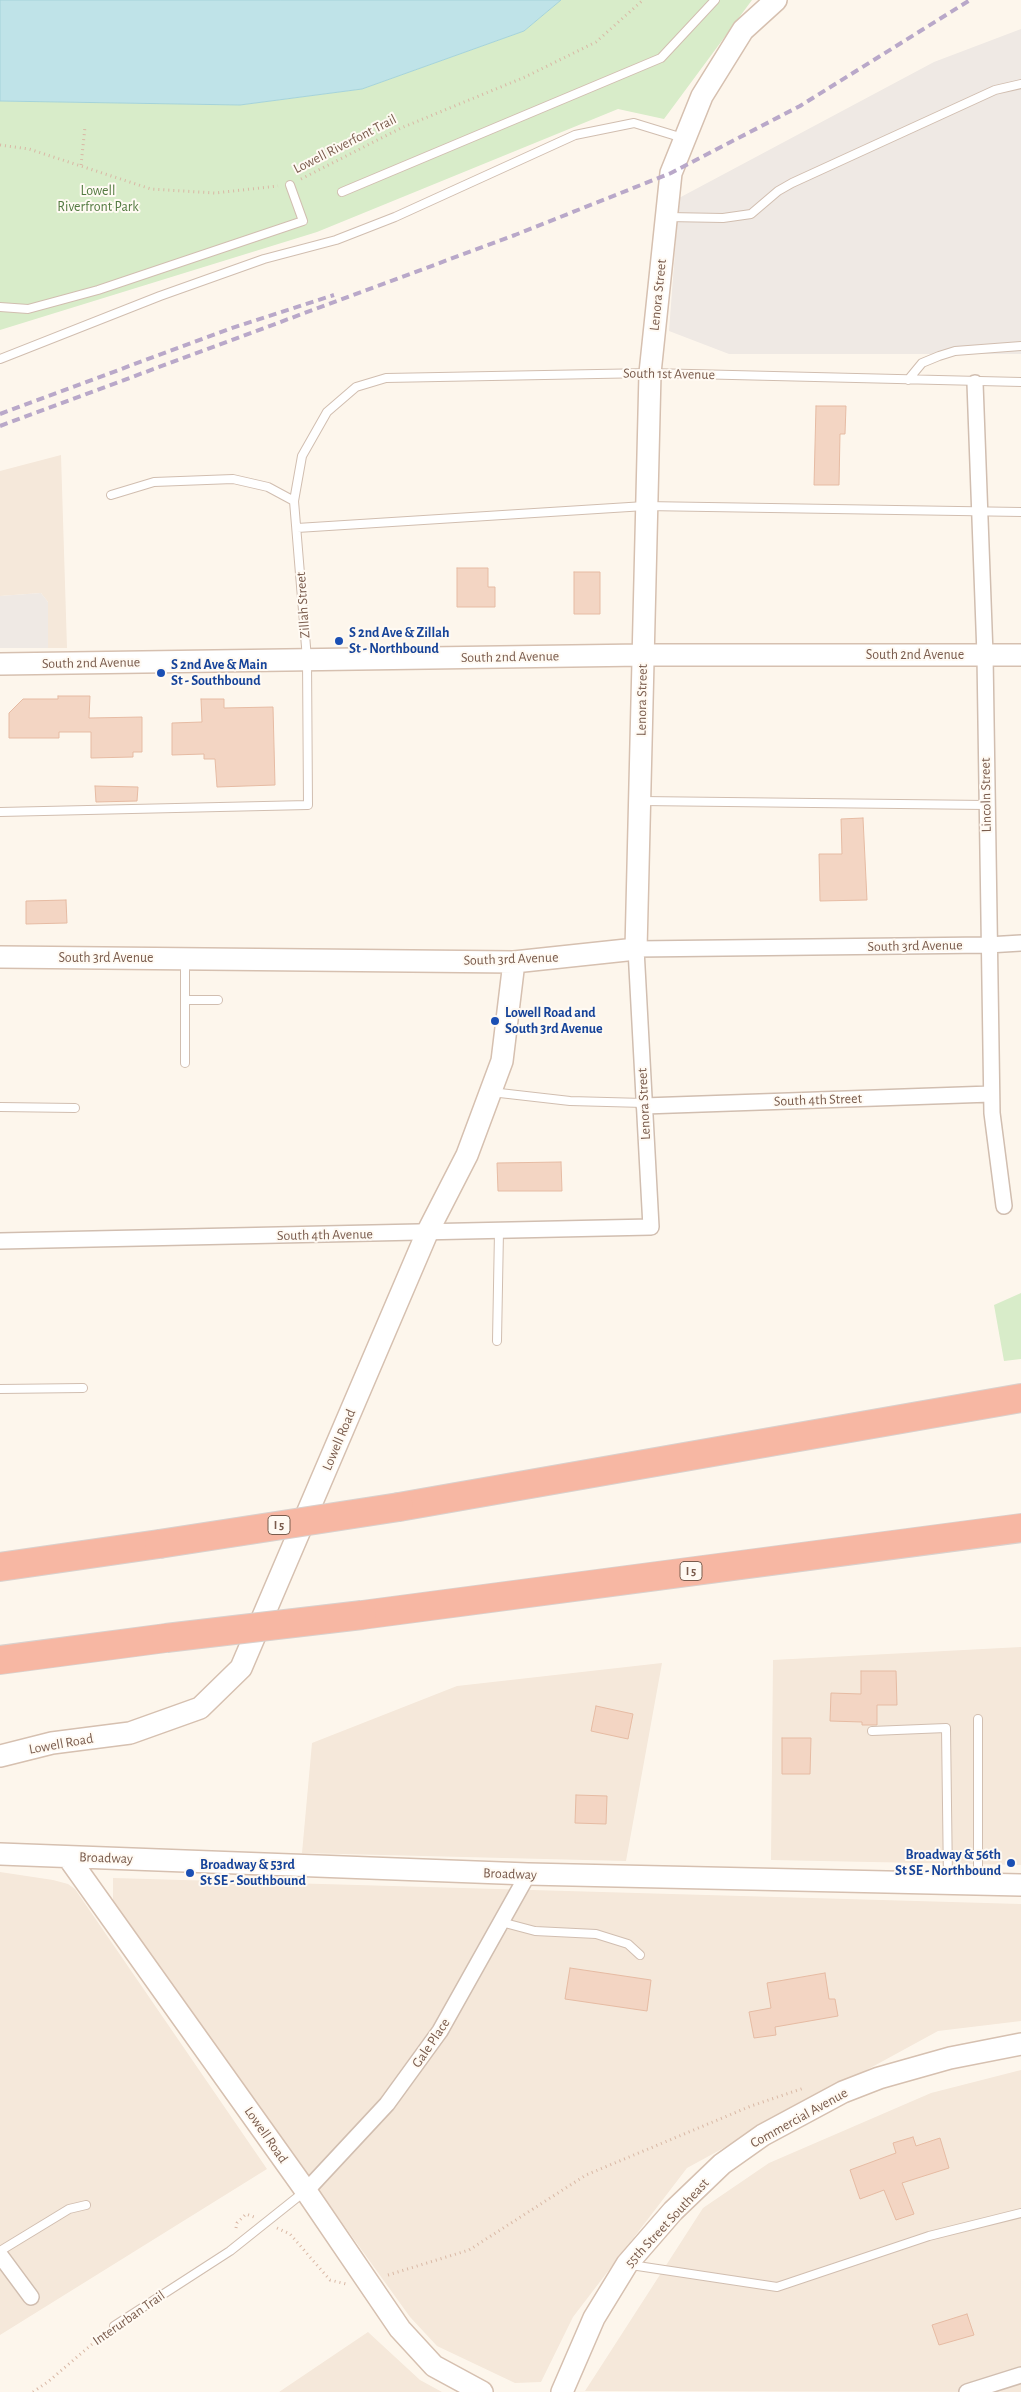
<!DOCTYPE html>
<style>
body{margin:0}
canvas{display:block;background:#fdf6ec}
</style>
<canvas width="1021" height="2392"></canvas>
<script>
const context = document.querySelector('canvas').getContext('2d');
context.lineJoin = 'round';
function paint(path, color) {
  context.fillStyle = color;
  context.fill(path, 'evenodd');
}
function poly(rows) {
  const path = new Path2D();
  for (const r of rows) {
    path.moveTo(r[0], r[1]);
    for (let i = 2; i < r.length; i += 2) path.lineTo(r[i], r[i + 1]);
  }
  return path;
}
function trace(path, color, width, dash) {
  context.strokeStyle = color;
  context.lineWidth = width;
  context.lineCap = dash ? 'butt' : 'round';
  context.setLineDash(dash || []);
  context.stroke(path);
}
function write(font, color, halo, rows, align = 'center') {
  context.font = font + ' "Alegreya Sans",sans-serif';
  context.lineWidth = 4;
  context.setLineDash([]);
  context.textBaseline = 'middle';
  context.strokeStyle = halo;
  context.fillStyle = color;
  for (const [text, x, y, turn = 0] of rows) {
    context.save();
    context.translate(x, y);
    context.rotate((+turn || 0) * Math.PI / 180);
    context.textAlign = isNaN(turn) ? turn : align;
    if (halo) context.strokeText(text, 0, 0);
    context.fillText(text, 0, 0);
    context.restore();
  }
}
const residential = poly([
 [61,455,67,648,48,648,48,602,41,593,0,596,0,471],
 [1021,1647,1021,1865,771,1860,773,1660],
 [662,1663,626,1861,302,1853,312,1743,457,1686],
 [0,1872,53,1880,68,1884,75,1889,267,2169,0,2335],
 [113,1878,1021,1904,1021,2021,938,2031,687,2168,573,2317,541,2382,515,2383,437,2346,410,2317,113,1905],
 [1021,2070,1021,2392,585,2391,703,2208,769,2163,931,2093],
 [368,2332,420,2380,442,2392,279,2392]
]);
const industrial = poly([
 [1021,29,1021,354,729,354,669,331,679,198,934,62],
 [41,593,48,602,48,648,0,648,0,596]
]);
const green = poly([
 [561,0,752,0,664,119,618,109,317,232,0,330,0,101,240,105,362,89,524,31],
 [1021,1293,1021,1359,1004,1361,994,1305]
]);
const water = poly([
 [0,0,561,0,524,31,362,89,240,105,0,101,0,0]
]);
const building = poly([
 [816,406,846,406,845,434,840,434,839,485,814,485,816,406],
 [457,568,488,568,488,587,495,587,495,607,457,607,457,568],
 [574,572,600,572,600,614,574,614,574,572],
 [58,696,90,696,89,718,142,717,142,752,133,752,133,757,91,758,91,732,59,732,59,738,9,738,9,713,23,699,58,699,58,696],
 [201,699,224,699,224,708,273,707,275,785,217,787,215,759,204,759,204,754,172,755,172,723,202,722,201,699],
 [95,786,138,787,137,801,96,802,95,786],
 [863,818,867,900,820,901,819,854,842,854,841,819,863,818],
 [66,900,67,923,26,924,26,901,66,900],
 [561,1162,562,1191,498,1191,497,1163,561,1162],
 [861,1671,896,1671,897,1705,877,1705,877,1725,862,1725,862,1722,830,1721,831,1693,861,1694,861,1671],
 [596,1706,633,1714,628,1739,591,1731,596,1706],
 [782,1738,811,1738,810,1774,782,1774,782,1738],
 [576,1795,607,1796,606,1824,575,1823,576,1795],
 [570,1968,651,1980,647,2011,565,1999,570,1968],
 [825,1973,829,1999,835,1999,838,2016,775,2027,776,2035,754,2038,749,2012,771,2008,767,1983,825,1973],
 [913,2137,916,2146,940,2138,949,2168,902,2183,914,2214,896,2220,884,2190,860,2199,850,2170,896,2153,893,2143,913,2137],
 [967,2314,974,2335,939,2345,932,2325,967,2314]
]);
const path = poly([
 [0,145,29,149,151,189,215,193,278,186],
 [81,165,85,127],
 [301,179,401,128,525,77,596,42,643,0],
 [236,2228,237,2223,246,2214,254,2217],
 [277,2228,290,2234,330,2280,346,2284],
 [388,2275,469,2250,586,2175,751,2106,804,2088],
 [33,2392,49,2381,104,2334]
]);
const lane = poly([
 [342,192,661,58,715,0],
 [668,217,723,218,751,214,778,191,792,183,995,90,1021,84],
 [0,307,28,309,98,290,303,221,290,185],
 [0,359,160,296,264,259,336,240,395,217,575,135,634,123,683,138],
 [908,380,922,363,939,356,955,351,1021,346],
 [111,495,154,482,233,479,268,487,294,501],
 [297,528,645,506,1021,512],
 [641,801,986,805],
 [0,812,308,805,307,659,294,501,302,456,327,412,356,387,386,378,650,373,1021,382],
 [185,961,185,1063],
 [185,1000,218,1000],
 [491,1092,570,1101,644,1103],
 [0,1107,75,1108],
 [497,1341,499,1231],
 [0,1389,83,1388],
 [978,1719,978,1882],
 [872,1731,946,1728,948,1881],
 [501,1922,535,1931,596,1934,628,1944,640,1955],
 [0,2251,69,2209,86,2205],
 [631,2265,777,2287,929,2236,1021,2213],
 [114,2326,230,2251,304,2192]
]);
const street = poly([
 [975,383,985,655,992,1113,1004,1206],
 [644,1106,991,1094],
 [0,1241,651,1227,636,949,988,945,1021,943],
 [306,2191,387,2104,440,2031,528,1874],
 [0,2255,31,2297],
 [967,2392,1021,2375]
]);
const secondary = poly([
 [0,664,643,655,1021,655],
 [0,957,514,962,636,949,650,373,671,173,702,96,743,30,776,0],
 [0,1756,52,1743,130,1733,200,1708,241,1668,427,1233,467,1155,502,1061,514,962],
 [0,1854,528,1874,1021,1885],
 [68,1857,306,2191,400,2329,434,2366,482,2392],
 [562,2392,594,2318,627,2264,673,2211,722,2164,763,2135,843,2092,879,2078,950,2058,1021,2044]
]);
const highway = poly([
 [399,1507,1021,1398],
 [0,1567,159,1544],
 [362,1615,1021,1528],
 [0,1660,166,1638]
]);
const rail = poly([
 [0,414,229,329,334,295],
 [0,426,515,235,671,173,800,106,970,0]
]);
const highwayBridge = poly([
 [159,1544,399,1507],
 [166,1638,362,1615]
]);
const markers = [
 [339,641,5,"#1a4fb4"],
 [161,673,5,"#1a4fb4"],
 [495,1021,5,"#1a4fb4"],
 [1011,1863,5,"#1a4fb4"],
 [190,1873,5,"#1a4fb4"]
];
const shields = [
 [279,1525,22],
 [691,1571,22]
];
const shieldNames = [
 ["I 5",279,1525],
 ["I 5",691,1571]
];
const streetNames = [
 ["Lowell Riverfont Trail",345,144,-27],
 ["Lenora Street",658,295,-84],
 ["South 1st Avenue",669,374,1],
 ["Zillah Street",303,605,-94],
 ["South 2nd Avenue",915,655],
 ["South 2nd Avenue",510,657,-1],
 ["South 2nd Avenue",91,663,-1],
 ["Lenora Street",642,700,-89],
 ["Lincoln Street",986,795,-91],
 ["South 3rd Avenue",915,946,-1],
 ["South 3rd Avenue",106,958],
 ["South 3rd Avenue",511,959,-2],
 ["South 4th Street",818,1100,-2],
 ["Lenora Street",644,1104,-93],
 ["South 4th Avenue",325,1235,-1],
 ["Lowell Road",339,1440,-67],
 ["Lowell Road",61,1744,-10],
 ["Broadway",106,1858,2],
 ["Broadway",510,1874,2],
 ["Gale Place",431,2043,-56],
 ["Commercial Avenue",799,2118,-29],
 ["Lowell Road",266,2135,55],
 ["55th Street Southeast",667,2223,-47],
 ["Interurban Trail",129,2318,-35]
];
const parkNames = [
 ["Lowell",98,191],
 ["Riverfront Park",98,207]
];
const transitNames = [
 ["S 2nd Ave & Zillah",349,633],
 ["St - Northbound",349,649],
 ["S 2nd Ave & Main",171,665],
 ["St - Southbound",171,681],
 ["Lowell Road and",505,1013],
 ["South 3rd Avenue",505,1029],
 ["Broadway & 56th",1001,1855,"right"],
 ["St SE - Northbound",1001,1871,"right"],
 ["Broadway & 53rd",200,1865],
 ["St SE - Southbound",200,1881]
];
paint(residential, '#f5e8da');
paint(industrial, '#efe9e4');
paint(green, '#d8ecc9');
paint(water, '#bfe3e8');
trace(water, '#a5d3da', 1);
paint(building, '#f3d5c3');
trace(building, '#e6bba3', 1);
trace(lane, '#d1beb0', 10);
trace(street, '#d1beb0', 18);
trace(secondary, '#d6c0b0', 24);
trace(highway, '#dad1cd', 30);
trace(path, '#d9b8a5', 3, [1, 4]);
trace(lane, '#fff', 8);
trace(street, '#fff', 15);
trace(secondary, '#fff', 21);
trace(highway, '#f7b7a3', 28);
trace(rail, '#b9a8c9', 4, [8, 5]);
trace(highwayBridge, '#dad1cd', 30, []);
trace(highwayBridge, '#f7b7a3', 28);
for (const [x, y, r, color] of markers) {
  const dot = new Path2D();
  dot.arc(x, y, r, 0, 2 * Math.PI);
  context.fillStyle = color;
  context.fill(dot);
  trace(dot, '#fffaf3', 2);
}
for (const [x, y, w] of shields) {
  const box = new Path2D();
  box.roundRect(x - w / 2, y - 9.5, w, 19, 4);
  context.fillStyle = '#fffaf3';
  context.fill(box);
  trace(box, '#7a5c4d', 1);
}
write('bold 12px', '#7a5c4d', null, shieldNames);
write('14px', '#7a5c4d', '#fffaf3', streetNames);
write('14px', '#537a41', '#fffaf3', parkNames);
write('bold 14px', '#164399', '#fffaf3', transitNames, 'left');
</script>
